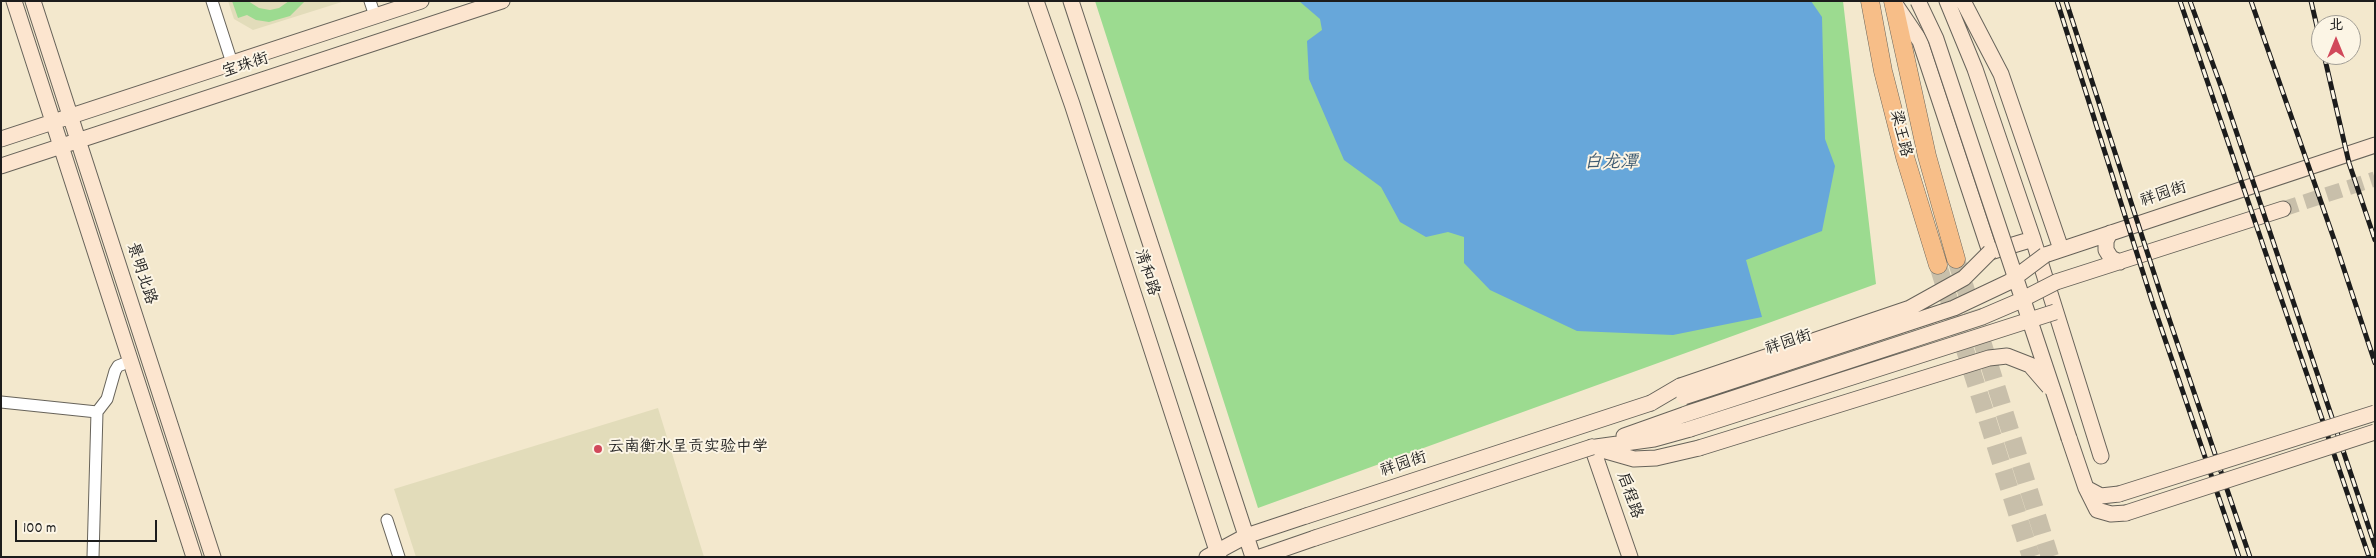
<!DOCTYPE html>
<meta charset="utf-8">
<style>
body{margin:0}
#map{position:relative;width:2376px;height:558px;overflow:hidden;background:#f3e8cd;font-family:Dekko,"LXGW WenKai TC",sans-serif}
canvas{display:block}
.frame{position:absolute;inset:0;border:2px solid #1c1c1c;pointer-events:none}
.north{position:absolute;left:2311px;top:15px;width:50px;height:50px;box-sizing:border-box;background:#fcf5e5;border:1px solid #a29e95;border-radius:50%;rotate:0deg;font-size:14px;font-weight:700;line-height:20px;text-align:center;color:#1c1c1c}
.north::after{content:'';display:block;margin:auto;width:18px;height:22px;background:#d1495b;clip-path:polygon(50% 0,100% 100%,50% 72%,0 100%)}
.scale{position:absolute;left:15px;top:520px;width:142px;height:22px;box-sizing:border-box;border:2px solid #1c1c1c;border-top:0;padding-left:6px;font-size:15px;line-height:18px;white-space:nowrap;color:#1c1c1c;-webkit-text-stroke:4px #fcf5e5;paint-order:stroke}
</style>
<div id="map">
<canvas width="2376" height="558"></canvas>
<div class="frame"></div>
<div class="north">北</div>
<div class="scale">100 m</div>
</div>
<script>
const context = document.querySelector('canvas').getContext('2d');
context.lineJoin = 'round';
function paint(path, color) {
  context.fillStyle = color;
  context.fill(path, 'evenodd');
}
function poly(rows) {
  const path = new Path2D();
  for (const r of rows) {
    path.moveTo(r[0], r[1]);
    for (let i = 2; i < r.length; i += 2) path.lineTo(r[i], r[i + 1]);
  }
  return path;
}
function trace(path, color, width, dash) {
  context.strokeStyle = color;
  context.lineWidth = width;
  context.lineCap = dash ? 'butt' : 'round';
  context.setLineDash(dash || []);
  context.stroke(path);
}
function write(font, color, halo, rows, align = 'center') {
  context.font = font + ' Dekko,"LXGW WenKai TC",sans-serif';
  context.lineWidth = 4;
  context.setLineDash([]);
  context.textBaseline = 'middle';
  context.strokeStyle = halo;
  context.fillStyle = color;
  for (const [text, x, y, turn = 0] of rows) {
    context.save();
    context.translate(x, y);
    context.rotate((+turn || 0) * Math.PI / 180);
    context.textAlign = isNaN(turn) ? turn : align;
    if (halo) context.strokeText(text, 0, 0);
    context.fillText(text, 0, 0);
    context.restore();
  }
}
const built = poly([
 [228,1,345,1,253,30,234,19],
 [658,408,704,557,416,557,394,489]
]);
const green = poly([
 [232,1,248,1,259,8,270,10,279,8,289,1,305,1,290,16,269,22,256,20,247,15,238,18],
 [1095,1,1843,1,1876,284,1258,508]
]);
const water = poly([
 [1299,1,1811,1,1822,17,1825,139,1835,166,1822,231,1746,260,1762,317,1673,335,1577,331,1490,290,1464,263,1464,237,1448,232,1426,237,1400,222,1381,187,1344,160,1309,79,1307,41,1322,30,1320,19]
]);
const secondaryTunnel = poly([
 [2283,209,2375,179]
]);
const primaryTunnel = poly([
 [1956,259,2050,557],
 [1938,265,2031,557]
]);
const street = poly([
 [212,1,232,63],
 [370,1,375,16],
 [1,402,97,412,107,399,115,371,118,366,131,361],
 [387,520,399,557],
 [93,557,97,412]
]);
const secondary = poly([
 [14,1,194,557],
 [33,1,213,557],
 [1036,1,1072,104,1219,557],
 [1071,1,1253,557],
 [1893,1,1920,41,1990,252,2033,239],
 [1947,1,1975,69,2033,239,2101,456],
 [1963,1,2001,74,2061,249],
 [1,139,421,1],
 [1,166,502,1],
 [2110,233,2106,241,2106,250,2111,258,2120,262],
 [2045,255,2375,145],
 [2056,282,2283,209],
 [1651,403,1680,386],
 [1624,436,1686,414],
 [2069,438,2086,488,2101,496,2119,494],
 [1592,447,1630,557],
 [1592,447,1634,459,1656,458,1699,448],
 [1596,447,1654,439,1690,429],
 [2086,488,2097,510,2111,514,2126,513],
 [1207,557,1246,536,1306,516],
 [1260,557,1315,538]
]);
const primary = poly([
 [1870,1,1883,71,1905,157,1938,265],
 [1893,1,1927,156,1956,259]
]);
const rail = poly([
 [2057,1,2152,301,2239,557],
 [2066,1,2162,298,2250,557],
 [2180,1,2369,557],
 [2190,1,2223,92,2375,546],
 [2251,1,2335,242,2375,363],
 [2311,1,2321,44],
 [2324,55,2349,163,2375,240]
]);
const secondaryBridge = poly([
 [1918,1,1936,39,2069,438],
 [1680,386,1910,308,1964,278,1990,252],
 [1684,397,1954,308,2009,282,2045,255],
 [1686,414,1982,317,2017,302,2056,282],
 [1690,429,2055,312],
 [1699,448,1989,358,2007,356,2030,365,2049,387],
 [2119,494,2375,413],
 [2126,513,2375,432],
 [1306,516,1651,403],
 [1315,538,1592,447]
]);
const markers = [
 [598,449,5,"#d1495b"]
];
const streetNames = [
 ["宝珠街",246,67,-18],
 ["梁王路",1899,134,76],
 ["祥园街",2164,196,-18],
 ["清和路",1145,273,72],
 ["景明北路",140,274,72],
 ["祥园街",1789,344,-18],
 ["祥园街",1404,466,-18],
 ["启程路",1628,496,71]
];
const poiNames = [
 ["云南衡水呈贡实验中学",608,449]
];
const waterNames = [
 ["白龙潭",1611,165]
];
paint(built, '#e2dcba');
paint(green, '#9cdb90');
paint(water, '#67a7da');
trace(secondaryTunnel, '#c8bfaa', 15, [15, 8]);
trace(primaryTunnel, '#c8bfaa', 18, [18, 9]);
trace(street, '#67635a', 13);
trace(secondary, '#67635a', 17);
trace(primary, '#67635a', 19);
trace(street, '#fff', 11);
trace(secondary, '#fce5cf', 15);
trace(primary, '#f7be88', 18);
trace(rail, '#1c1c1c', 5);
trace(rail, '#fcf5e5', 3, [9]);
trace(secondaryBridge, '#67635a', 17, []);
trace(secondaryBridge, '#fce5cf', 15);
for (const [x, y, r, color] of markers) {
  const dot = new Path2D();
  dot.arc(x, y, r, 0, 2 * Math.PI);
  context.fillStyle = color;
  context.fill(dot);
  trace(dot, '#fcf5e5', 2);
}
write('16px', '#1c1c1c', '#fcf5e5', streetNames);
write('16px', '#1c1c1c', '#fcf5e5', poiNames, 'left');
write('italic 18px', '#3e5b71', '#fcf5e5', waterNames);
</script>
